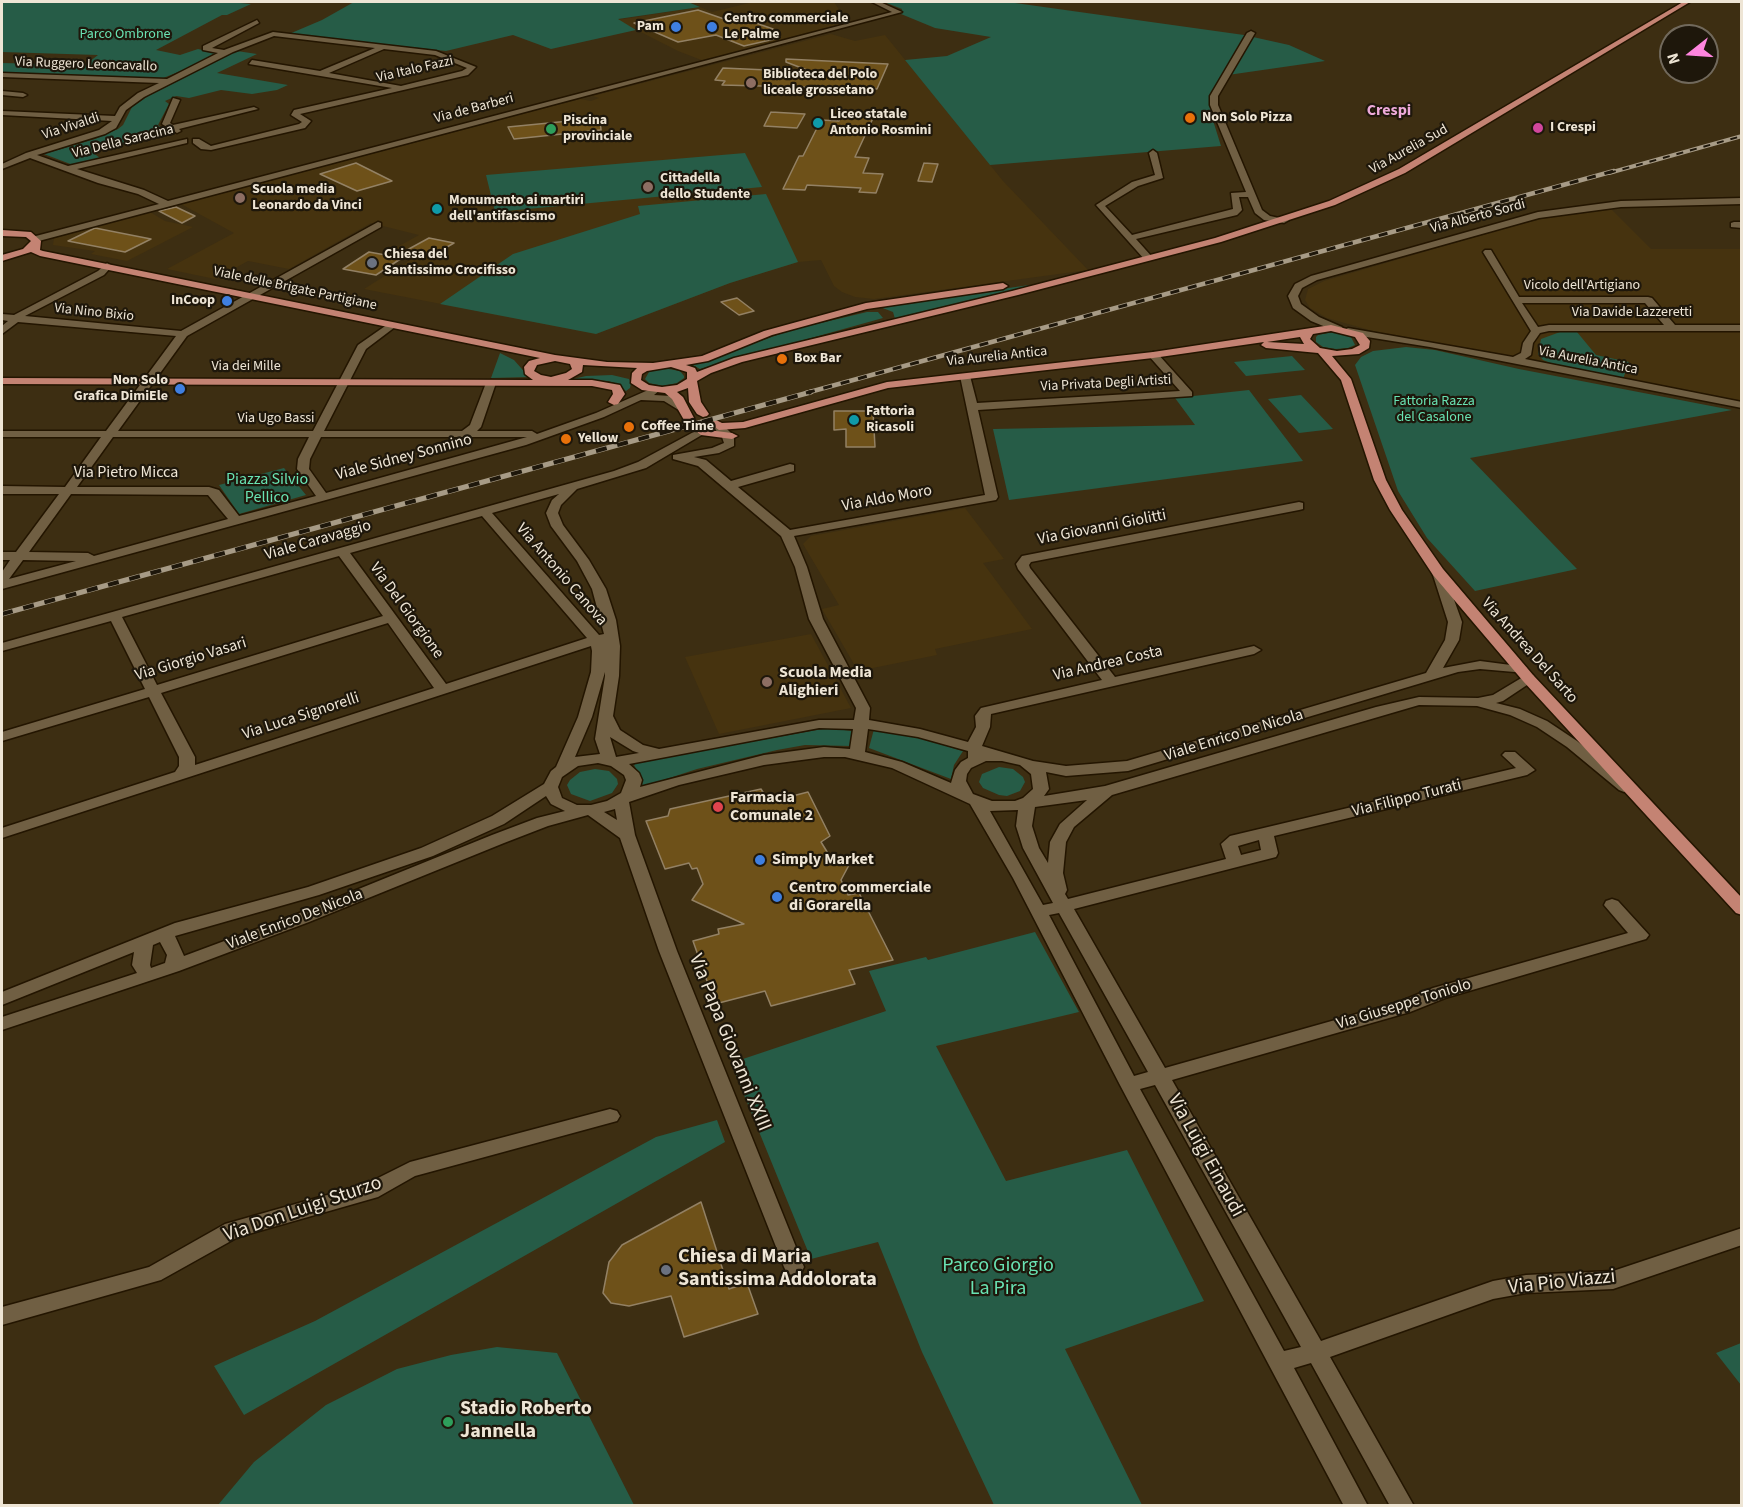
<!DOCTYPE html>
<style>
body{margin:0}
#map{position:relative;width:1743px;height:1507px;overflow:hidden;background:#3d2e12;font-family:"Source Sans 3",sans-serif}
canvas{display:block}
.frame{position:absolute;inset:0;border:3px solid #eee5d5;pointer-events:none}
.north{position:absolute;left:1659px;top:24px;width:60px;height:60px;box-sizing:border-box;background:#1e170b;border:2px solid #71695c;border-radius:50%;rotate:253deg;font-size:16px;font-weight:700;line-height:24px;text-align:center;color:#eee5d5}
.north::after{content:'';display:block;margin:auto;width:21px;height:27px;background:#ff85df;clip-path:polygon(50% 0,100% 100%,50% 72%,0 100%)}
</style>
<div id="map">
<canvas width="1743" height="1507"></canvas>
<div class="frame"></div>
<div class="north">N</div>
</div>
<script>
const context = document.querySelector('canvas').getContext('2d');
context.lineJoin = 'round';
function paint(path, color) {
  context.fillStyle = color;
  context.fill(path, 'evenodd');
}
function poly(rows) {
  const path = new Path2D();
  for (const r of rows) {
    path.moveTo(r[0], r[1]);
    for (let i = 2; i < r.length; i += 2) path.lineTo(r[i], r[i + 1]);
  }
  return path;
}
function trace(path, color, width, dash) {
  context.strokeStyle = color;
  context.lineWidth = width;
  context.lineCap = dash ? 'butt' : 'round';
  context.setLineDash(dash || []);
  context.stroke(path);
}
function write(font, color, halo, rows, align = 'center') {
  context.font = font + ' "Source Sans 3",sans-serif';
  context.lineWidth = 4.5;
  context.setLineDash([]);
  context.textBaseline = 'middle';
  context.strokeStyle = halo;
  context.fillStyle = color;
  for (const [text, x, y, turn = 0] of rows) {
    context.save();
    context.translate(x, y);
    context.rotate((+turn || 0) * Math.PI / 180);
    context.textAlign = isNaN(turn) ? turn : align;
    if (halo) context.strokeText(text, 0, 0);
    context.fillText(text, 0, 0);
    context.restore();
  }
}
const built = poly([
 [753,2,834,2,848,23,704,61,678,51,617,20,700,7,712,12],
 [831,34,855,41,885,35,1003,181,1088,270,874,299,855,297,842,292,834,286,821,260,798,262,730,283,596,334,364,289,415,257,390,251,419,235,371,223,289,269,248,261,215,279,167,269,234,233,181,204,580,99,591,101,599,98,593,96],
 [1611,209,1651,249,1741,249,1741,402,1380,333,1327,318,1310,308,1305,300,1308,289,1324,281,1516,225,1546,218],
 [150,212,165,221,193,227,127,261,91,254,95,251,53,245,54,238],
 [965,508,1004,559,983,563,1032,629,935,649,937,655,858,671,822,609,839,605,803,544,811,536],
 [811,634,851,708,719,734,685,657]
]);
const green = poly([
 [2,2,229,2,251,4,227,15,222,15,156,50,180,55,198,49,215,53,202,62,161,79,2,73,2,63,85,65,98,55,2,52],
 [354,2,688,2,700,7,618,19,636,30,551,49,513,35,446,51,289,34,322,20],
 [884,2,1008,2,1244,35,1289,45,1325,61,1221,76,1210,99,1211,114,1221,146,990,165,905,60,947,56,991,37,935,28,901,14,902,9],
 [237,51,257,54,217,73,288,85,277,90,252,94,221,90,189,98,176,96,165,101,169,104,158,125,165,131,145,136,147,139,92,152,100,158,73,165,44,154,95,139,118,129,123,125,132,107,148,96],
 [745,153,762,187,495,212,486,175],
 [766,194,798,262,730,283,596,334,440,304,513,254,640,214,638,206],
 [1029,285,1033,286,895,319,893,312,880,307],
 [867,312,878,312,883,318,700,369,691,364,713,358,791,330],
 [1333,332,1351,337,1355,345,1348,348,1336,349,1323,347,1316,342,1316,337,1318,335],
 [1560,332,1577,332,1596,355,1629,362,1623,379,1553,364,1543,360,1538,354,1541,339],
 [1406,347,1435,350,1519,369,1732,410,1470,458,1577,569,1475,591,1427,538,1398,491,1355,365,1361,357,1373,351],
 [500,353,514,360,529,377,491,378],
 [1292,356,1305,370,1246,376,1234,362],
 [663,368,680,371,684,376,684,378,677,383,663,386,649,383,645,379,649,372],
 [612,375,629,379,631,383,630,388,626,391,618,384,608,381,569,380,586,376],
 [1249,390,1303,461,1009,500,993,429,1195,425,1175,398],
 [1301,395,1333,429,1299,433,1268,399],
 [284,468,306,495,239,514,219,485],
 [828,728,852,731,852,746,805,745,777,750,697,769,642,787,641,778,634,765,638,762],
 [874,729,908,734,963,751,954,765,951,779,869,748],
 [999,767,1013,769,1023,777,1025,782,1020,791,1007,796,999,795,983,788,979,782,982,774],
 [595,769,609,771,617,779,618,784,612,793,590,801,571,794,567,785,570,780,580,772],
 [1035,932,1079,1012,936,1046,1006,1181,1127,1150,1204,1301,1065,1349,1142,1505,994,1505,922,1352,878,1242,811,1259,731,1063,886,1011,869,971,926,957,928,960],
 [717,1120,725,1142,244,1415,214,1366,315,1321,656,1137],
 [1741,1343,1742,1343,1741,1385,1716,1353],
 [497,1347,557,1353,634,1505,218,1505,254,1462,326,1405,397,1369,451,1355]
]);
const building = poly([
 [698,10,724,19,736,16,773,29,762,32,779,38,744,46,716,35,678,42,634,23,698,10],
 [786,59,888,64,877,89,722,85,725,81,715,80,723,68,812,72,786,62,786,59],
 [771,112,805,114,797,128,764,126,771,112],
 [842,115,874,116,855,157,869,158,863,173,883,174,876,193,859,192,861,188,807,185,805,190,783,189,799,156,803,156,821,120,839,121,842,115],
 [600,118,601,130,514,139,508,127,600,118],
 [356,163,392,181,357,191,320,174,356,163],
 [924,163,938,164,932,182,918,181,924,163],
 [176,207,195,216,182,223,159,211,176,207],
 [95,228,151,239,125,252,68,241,95,228],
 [429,238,454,243,433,255,407,250,429,238],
 [369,252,402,258,376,275,343,269,369,252],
 [737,298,754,311,739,315,721,302,737,298],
 [834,411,873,411,875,447,846,447,846,429,834,430,834,411],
 [761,789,769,802,808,792,830,836,821,842,829,855,849,865,841,880,848,895,859,893,893,960,849,970,855,984,771,1006,765,991,715,1004,693,941,719,934,718,929,744,924,692,900,703,884,697,868,692,869,689,863,665,869,646,821,668,816,670,809,761,789],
 [701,1202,729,1289,747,1283,758,1314,684,1337,671,1296,629,1306,611,1303,603,1293,609,1262,622,1245,701,1202]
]);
const minor = poly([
 [872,2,880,2,902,12,35,242,30,239,32,237,159,204,138,194,98,183,30,158,2,169,2,164,26,153,99,130,112,121,2,115,2,111,115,116,120,107,138,93,159,83,2,77,2,73,167,79,218,53,203,50,203,46,257,20,259,23,212,48,224,50,273,32,436,51,476,67,468,75,300,114,311,121,305,128,211,150,201,149,193,143,193,139,199,139,211,146,299,124,302,122,291,115,294,110,392,88,249,64,252,60,320,71,375,48,274,36,233,52,144,97,126,110,116,128,105,134,37,155,68,166,187,139,187,143,77,169,144,190,168,201,892,12,872,2],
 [384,49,435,55,467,68,462,71,401,86,329,73,384,49],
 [1251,31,1255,33,1218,96,1218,105,1262,210,1270,216,1289,220,1284,223,1264,220,1255,213,1248,197,1239,197,1242,210,1237,215,1136,239,1153,258,1145,260,1096,205,1132,182,1155,175,1149,153,1153,150,1157,153,1163,178,1138,186,1105,206,1132,235,1233,209,1231,193,1246,192,1210,105,1210,96,1247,33,1251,31],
 [2,91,23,93,27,95,23,97,2,95,2,91],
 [173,98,180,100,170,123,173,125,254,107,258,109,179,129,181,131,177,133,162,124,173,98],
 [1742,198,1742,204,1621,207,1539,218,1317,280,1302,288,1298,296,1301,304,1319,317,1342,327,1343,329,1338,332,1311,321,1293,308,1288,296,1295,284,1311,276,1538,212,1621,201,1742,198],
 [378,222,381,223,381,227,187,336,118,431,313,431,358,345,391,322,396,325,395,327,366,349,324,431,462,431,470,425,486,383,491,380,496,383,481,427,477,431,532,431,537,434,596,413,655,387,660,390,654,395,671,396,688,409,682,412,664,401,641,400,604,417,526,445,2,589,2,572,10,560,2,560,2,552,16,552,59,494,2,494,2,486,65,487,101,437,2,437,2,431,106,431,176,336,18,322,2,334,2,326,8,321,2,320,2,314,14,315,98,271,107,263,112,266,104,275,25,316,181,331,378,222],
 [113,437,309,437,298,459,297,469,316,496,239,516,219,490,209,487,77,487,113,437],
 [321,437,527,437,326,493,309,469,310,459,321,437],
 [71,494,208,495,228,519,94,556,88,553,29,552,71,494],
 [23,560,76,561,9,579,23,560],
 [1734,222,1742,222,1742,228,1731,227,1731,223,1734,222],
 [1485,250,1491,250,1519,297,1648,297,1652,298,1675,325,1742,325,1742,331,1549,331,1540,333,1533,343,1531,355,1525,359,1742,402,1742,408,1430,347,1348,334,1343,331,1348,328,1513,357,1521,353,1523,343,1531,331,1483,252,1485,250],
 [1522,303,1645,303,1664,325,1549,325,1538,327,1522,303],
 [1153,352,1157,353,1192,392,1192,396,978,410,998,497,996,500,794,536,807,567,823,619,870,708,869,720,920,729,968,742,976,727,975,716,981,708,1102,680,1018,569,1016,564,1022,556,1299,502,1303,503,1303,509,1299,510,1031,562,1029,565,1030,568,1115,677,1254,646,1261,650,1254,654,991,714,990,727,982,746,1033,761,1066,766,1127,761,1426,673,1445,640,1448,622,1432,572,1438,568,1444,572,1462,622,1459,640,1443,668,1480,661,1526,667,1528,670,1526,673,1480,669,1458,672,1128,771,1066,776,1046,772,1049,789,1044,796,1105,786,1376,707,1419,697,1478,698,1493,695,1528,674,1533,675,1535,678,1533,681,1503,701,1496,703,1520,709,1547,721,1577,741,1632,787,1624,792,1619,790,1567,747,1537,727,1510,715,1477,706,1419,705,1112,795,1074,827,1066,842,1063,873,1067,890,1065,894,1068,899,1226,859,1221,844,1230,836,1516,768,1502,755,1505,752,1515,752,1535,770,1527,775,1274,836,1278,853,1276,857,1074,909,1165,1068,1399,1002,1433,988,1628,933,1604,905,1606,901,1612,899,1618,901,1649,935,1646,939,1445,998,1410,1012,1172,1080,1321,1341,1493,1281,1526,1275,1613,1271,1742,1228,1742,1245,1613,1289,1526,1293,1493,1299,1330,1357,1414,1506,1390,1506,1311,1363,1294,1368,1368,1506,1344,1506,1120,1085,1013,878,970,804,892,768,845,757,824,757,764,765,679,785,629,802,635,835,677,951,804,1267,801,1273,794,1276,787,1273,784,1267,659,951,620,838,588,815,548,826,504,843,309,922,179,971,2,1030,2,1017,137,973,132,965,134,952,2,1005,2,992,175,923,308,887,421,848,492,816,544,784,551,771,556,767,578,717,591,672,592,651,591,646,2,838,2,828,175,772,179,766,179,757,149,697,2,741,2,732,145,689,111,621,2,651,2,643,614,471,638,462,701,428,707,431,705,433,646,468,577,489,561,505,558,513,563,525,589,560,606,589,616,620,620,646,619,676,613,716,620,730,643,745,659,749,819,720,854,720,856,708,809,619,795,567,781,536,698,466,673,459,673,455,712,448,724,443,722,437,713,427,719,424,723,425,734,436,734,446,719,453,694,457,706,460,731,481,790,464,794,465,794,471,738,487,790,530,985,495,960,376,961,374,969,374,970,376,977,403,1180,391,1148,355,1153,352],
 [559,494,552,500,546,513,551,526,577,561,592,589,604,634,599,635,492,513,559,494],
 [482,516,587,638,446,684,350,553,482,516],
 [339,556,383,616,157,685,122,617,339,556],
 [388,623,434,688,195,765,195,757,161,693,388,623],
 [605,662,605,676,595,739,600,754,575,757,592,717,605,672,605,662],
 [819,728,853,729,850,749,824,747,764,755,640,787,642,780,639,773,629,764,819,728],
 [868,729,918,737,968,751,968,758,961,762,955,770,951,783,902,762,865,752,868,729],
 [610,737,633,751,639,753,616,757,610,737],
 [986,761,1002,761,1020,765,1031,774,1033,789,1023,798,1015,801,992,801,973,794,966,781,967,774,971,768,986,761],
 [598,763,611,766,624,775,626,780,621,793,607,801,591,805,577,805,562,798,558,787,562,777,578,766,598,763],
 [546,796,551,804,565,811,537,818,492,835,297,914,184,956,175,936,319,895,433,856,504,824,546,796],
 [1087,800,1060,824,1050,842,1048,863,1039,848,1032,826,1035,807,1087,800],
 [615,809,617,820,604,812,615,809],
 [1018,810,1016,826,1023,848,1053,903,1043,905,990,811,1018,810],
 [1259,840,1261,850,1241,855,1238,846,1259,840],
 [1059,913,1148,1072,1134,1076,1049,915,1059,913],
 [160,942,167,955,165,963,151,968,150,965,153,945,160,942],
 [1155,1085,1301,1347,1284,1351,1140,1089,1155,1085],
 [610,1109,617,1111,620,1116,617,1121,415,1176,378,1197,238,1237,161,1280,2,1325,2,1307,149,1267,225,1224,366,1184,410,1162,610,1109]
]);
const major = poly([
 [1683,2,1690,2,1405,173,1335,205,1221,242,1018,295,742,362,711,373,697,381,701,402,709,414,707,416,703,417,697,414,689,402,688,388,677,392,683,397,694,418,688,421,684,420,672,399,665,393,642,390,631,383,632,373,637,368,583,365,582,372,568,380,592,380,620,385,625,394,618,404,614,405,608,402,613,394,612,390,592,386,2,384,2,378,533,380,525,374,524,367,529,361,540,358,40,256,31,252,2,261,2,255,23,249,31,241,26,237,2,236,2,230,31,232,41,241,40,250,43,251,555,355,607,362,653,363,702,356,764,331,866,303,1003,283,1008,286,1003,289,867,309,772,335,708,361,686,365,695,368,697,372,734,358,1012,291,1215,238,1329,201,1399,169,1683,2],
 [555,361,570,364,572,369,566,373,551,377,541,375,534,371,537,365,555,361],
 [671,367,687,372,687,379,677,385,662,387,649,385,641,380,642,374,647,371,671,367],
 [1331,325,1363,333,1370,341,1369,348,1359,354,1332,356,1351,379,1386,480,1402,510,1443,569,1533,675,1742,898,1742,915,1736,913,1523,681,1433,575,1390,510,1374,480,1341,380,1318,353,1266,348,1261,345,1264,342,1153,358,888,388,745,428,719,430,706,421,712,418,722,423,743,422,887,382,1153,352,1331,325],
 [1331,331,1355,337,1360,345,1352,349,1337,351,1320,348,1310,339,1313,334,1331,331],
 [1300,337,1304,344,1267,342,1300,337],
 [696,423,708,430,732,433,738,436,732,439,701,435,690,426,696,423]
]);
const railFar2 = poly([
 [1609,173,1742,136]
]);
const railFar1 = poly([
 [806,393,1614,171]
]);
const rail = poly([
 [2,614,811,392]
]);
const markers = [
 [676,27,6,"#3f7fe0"],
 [712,27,6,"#3f7fe0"],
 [751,83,6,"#8d6e63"],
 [1190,118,6,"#e8710a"],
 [818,123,6,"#0f9aa8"],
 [1538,128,6,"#d1479c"],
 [551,129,6,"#2e9e5b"],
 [648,187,6,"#8d6e63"],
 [240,198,6,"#8d6e63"],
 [437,209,6,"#0f9aa8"],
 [372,263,6,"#6b7280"],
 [227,301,6,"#3f7fe0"],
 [782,359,6,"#e8710a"],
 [180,389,6,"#3f7fe0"],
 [854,420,6,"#0f9aa8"],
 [629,427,6,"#e8710a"],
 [566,439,6,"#e8710a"],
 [767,682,6,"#8d6e63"],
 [718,807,6,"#e0444e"],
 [760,860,6,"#3f7fe0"],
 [777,897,6,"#3f7fe0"],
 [666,1270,6,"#6b7280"],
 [448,1422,6,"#2e9e5b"]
];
const farPoinames = [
 ["Centro commerciale",724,19],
 ["Le Palme",724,35],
 ["Pam",664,27,"right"],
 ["Biblioteca del Polo",763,75],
 ["liceale grossetano",763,91],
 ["Liceo statale",830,115],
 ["Antonio Rosmini",830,131],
 ["Non Solo Pizza",1202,118],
 ["Piscina",563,121],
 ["provinciale",563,137],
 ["I Crespi",1550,128],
 ["Cittadella",660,179],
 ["dello Studente",660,195],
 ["Scuola media",252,190],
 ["Leonardo da Vinci",252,206],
 ["Monumento ai martiri",449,201],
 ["dell'antifascismo",449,217],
 ["Chiesa del",384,255],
 ["Santissimo Crocifisso",384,271],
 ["InCoop",215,301,"right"],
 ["Box Bar",794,359],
 ["Non Solo",168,381,"right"],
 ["Grafica DimiEle",168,397,"right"],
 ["Fattoria",866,412],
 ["Ricasoli",866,428],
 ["Coffee Time",641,427],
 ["Yellow",578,439]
];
const farParknames = [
 ["Parco Ombrone",125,35],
 ["Fattoria Razza",1434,402],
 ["del Casalone",1434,418]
];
const farStreetnames = [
 ["Via Ruggero Leoncavallo",86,65,2],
 ["Via Italo Fazzi",415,70,-13],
 ["Via de Barberi",474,109,-15],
 ["Via Vivaldi",71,127,-18],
 ["Via Della Saracina",123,142,-14],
 ["Via Aurelia Sud",1409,150,-29],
 ["Via Alberto Sordi",1478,217,-15],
 ["Vicolo dell'Artigiano",1582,286],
 ["Viale delle Brigate Partigiane",295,289,12],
 ["Via Nino Bixio",94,313,6],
 ["Via Davide Lazzeretti",1632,313],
 ["Via Aurelia Antica",997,357,-6],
 ["Via Aurelia Antica",1588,361,11],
 ["Via dei Mille",246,367],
 ["Via Privata Degli Artisti",1106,384,-3],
 ["Via Ugo Bassi",276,419]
];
const farQuarternames = [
 ["Crespi",1389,111]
];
const streetNames = [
 ["Viale Sidney Sonnino",404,458,-15],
 ["Via Pietro Micca",126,473],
 ["Via Aldo Moro",887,499,-10],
 ["Via Giovanni Giolitti",1102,528,-11],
 ["Viale Caravaggio",318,541,-16],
 ["Via Antonio Canova",561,575,49],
 ["Via Del Giorgione",406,611,54],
 ["Via Andrea Del Sarto",1529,651,48],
 ["Via Giorgio Vasari",191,660,-17],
 ["Via Andrea Costa",1108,664,-13],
 ["Via Luca Signorelli",301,717,-18],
 ["Viale Enrico De Nicola",1234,736,-17],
 ["Via Filippo Turati",1407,799,-14],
 ["Viale Enrico De Nicola",295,920,-21],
 ["Via Giuseppe Toniolo",1404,1005,-17]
];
const parkNames = [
 ["Piazza Silvio",267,480],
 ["Pellico",267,498]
];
const poiNames = [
 ["Scuola Media",779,673],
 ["Alighieri",779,691],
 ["Farmacia",730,798],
 ["Comunale 2",730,816],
 ["Simply Market",772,860],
 ["Centro commerciale",789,888],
 ["di Gorarella",789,906]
];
const nearStreetnames = [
 ["Via Papa Giovanni XXIII",729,1043,68],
 ["Via Luigi Einaudi",1205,1156,61],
 ["Via Don Luigi Sturzo",303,1210,-19],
 ["Via Pio Viazzi",1562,1283,-6]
];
const nearPoinames = [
 ["Chiesa di Maria",678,1258],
 ["Santissima Addolorata",678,1281],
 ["Stadio Roberto",460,1410],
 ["Jannella",460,1433]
];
const nearParknames = [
 ["Parco Giorgio",998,1267],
 ["La Pira",998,1290]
];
paint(built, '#46330f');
paint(green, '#265c47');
paint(building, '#6e5119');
trace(building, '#938164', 1.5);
trace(minor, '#231500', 3);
trace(major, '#231500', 3);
paint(minor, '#705f43');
paint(major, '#c48373');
trace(railFar2, '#a79b86', 4);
trace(railFar1, '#a79b86', 4.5);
trace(rail, '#a79b86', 5);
trace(railFar2, '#1e170b', 2, [7]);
trace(railFar1, '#1e170b', 3, [9]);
trace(rail, '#1e170b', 4, [11]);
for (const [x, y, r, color] of markers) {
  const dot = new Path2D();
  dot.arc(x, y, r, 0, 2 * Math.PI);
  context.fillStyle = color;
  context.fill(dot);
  trace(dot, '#1e170b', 2);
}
write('bold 14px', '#eee5d5', '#1e170b', farPoinames, 'left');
write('14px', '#69e3b3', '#1e170b', farParknames);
write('14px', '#eee5d5', '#1e170b', farStreetnames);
write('bold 16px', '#eda9d9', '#1e170b', farQuarternames);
write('16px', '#eee5d5', '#1e170b', streetNames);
write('16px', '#69e3b3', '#1e170b', parkNames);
write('bold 16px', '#eee5d5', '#1e170b', poiNames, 'left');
write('20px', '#eee5d5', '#1e170b', nearStreetnames);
write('bold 20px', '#eee5d5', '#1e170b', nearPoinames, 'left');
write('20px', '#69e3b3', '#1e170b', nearParknames);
</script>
